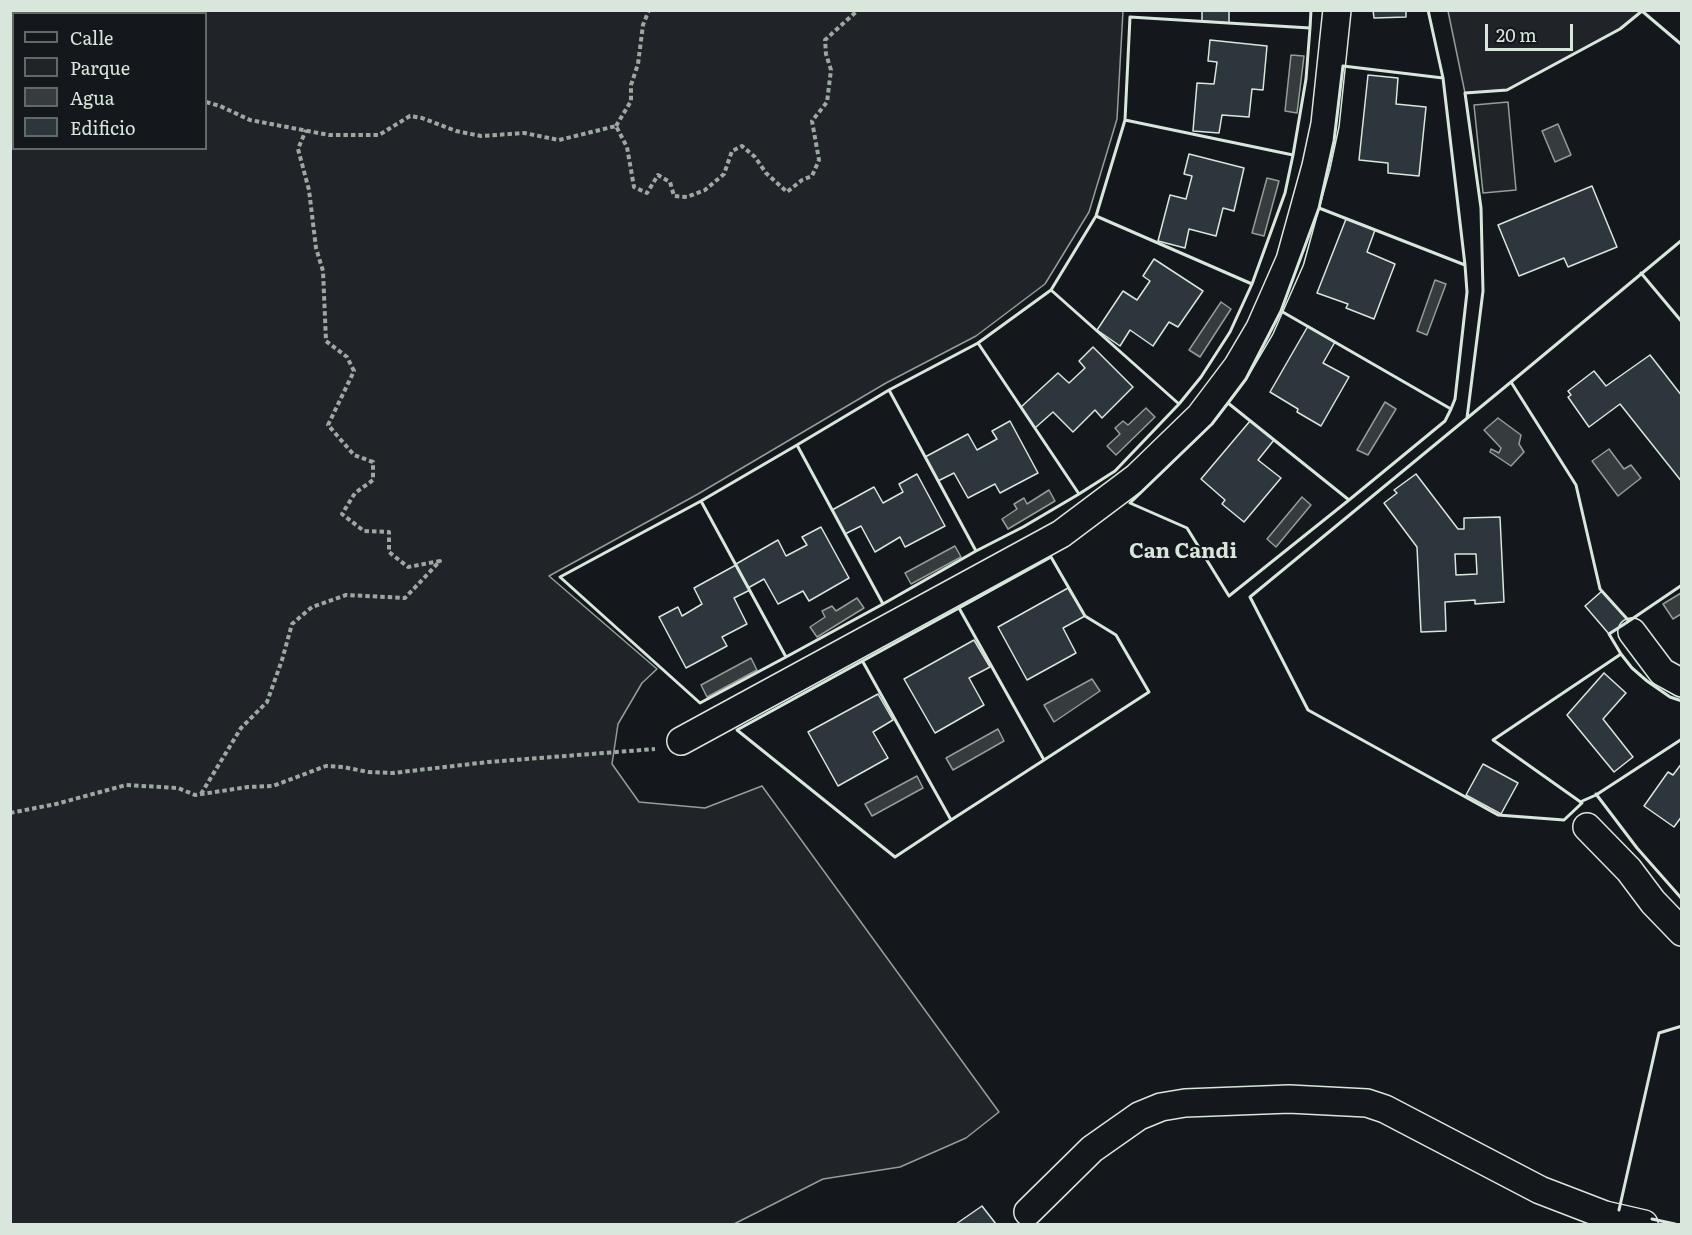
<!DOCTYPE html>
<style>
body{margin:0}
#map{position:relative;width:1692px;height:1235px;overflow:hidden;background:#14181c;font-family:Literata,serif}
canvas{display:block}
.frame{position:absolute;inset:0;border:12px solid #d8e6dc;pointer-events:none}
.legend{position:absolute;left:12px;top:12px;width:195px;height:138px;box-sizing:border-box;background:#14181c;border:2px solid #626a69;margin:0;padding:8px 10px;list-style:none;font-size:18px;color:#d8e6dc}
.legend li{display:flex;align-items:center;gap:12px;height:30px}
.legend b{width:30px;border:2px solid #626a69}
.scale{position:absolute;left:1485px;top:24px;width:88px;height:27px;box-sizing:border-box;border:3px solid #d8e6dc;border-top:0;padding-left:8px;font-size:18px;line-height:21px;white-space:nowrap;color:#d8e6dc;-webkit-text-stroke:4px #14181c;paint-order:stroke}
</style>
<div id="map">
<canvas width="1692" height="1235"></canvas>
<div class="frame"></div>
<ul class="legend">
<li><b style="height:8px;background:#14181c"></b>Calle</li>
<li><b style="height:16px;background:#202428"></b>Parque</li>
<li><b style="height:16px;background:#363b3e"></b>Agua</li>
<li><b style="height:16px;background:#2c363c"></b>Edificio</li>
</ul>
<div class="scale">20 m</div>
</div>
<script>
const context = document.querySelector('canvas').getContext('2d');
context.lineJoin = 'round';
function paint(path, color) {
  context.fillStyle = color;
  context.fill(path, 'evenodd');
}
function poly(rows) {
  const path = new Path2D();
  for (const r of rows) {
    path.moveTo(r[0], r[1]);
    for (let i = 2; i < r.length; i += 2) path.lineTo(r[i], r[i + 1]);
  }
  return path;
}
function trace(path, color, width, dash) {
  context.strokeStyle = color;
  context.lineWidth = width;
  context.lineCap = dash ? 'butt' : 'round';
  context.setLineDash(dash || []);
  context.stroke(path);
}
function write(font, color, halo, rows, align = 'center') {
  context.font = font + ' Literata,serif';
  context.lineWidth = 4.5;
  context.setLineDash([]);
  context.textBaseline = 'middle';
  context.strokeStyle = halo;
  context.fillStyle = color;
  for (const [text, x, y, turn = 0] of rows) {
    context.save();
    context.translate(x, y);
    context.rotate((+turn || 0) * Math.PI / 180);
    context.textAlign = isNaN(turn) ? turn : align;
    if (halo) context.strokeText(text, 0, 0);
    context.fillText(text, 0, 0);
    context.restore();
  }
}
const green = poly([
 [10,11,1123,11,1117,119,1089,212,1045,284,976,336,886,383,698,494,549,576,657,669,642,683,618,724,612,764,639,802,705,808,762,786,999,1112,966,1138,900,1167,823,1179,734,1224,11,1224,10,11],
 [14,14,206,14,206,148,14,148,14,14],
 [1448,11,1642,10,1642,11,1620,29,1507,90,1465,93,1448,11],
 [1508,102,1516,190,1483,193,1474,105,1508,102]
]);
const water = poly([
 [1291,55,1304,56,1297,113,1285,111,1291,55],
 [1558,124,1571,155,1555,162,1542,131,1558,124],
 [1267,178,1279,181,1264,236,1252,233,1267,178],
 [1435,280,1446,284,1427,335,1417,331,1435,280],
 [1221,302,1231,309,1200,357,1189,350,1221,302],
 [1385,402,1396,409,1368,455,1357,450,1385,402],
 [1146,408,1155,417,1116,455,1107,446,1120,434,1115,428,1123,421,1128,425,1146,408],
 [1498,418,1521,435,1519,444,1524,452,1511,466,1490,452,1491,449,1499,453,1501,448,1484,430,1498,418],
 [1609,449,1624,469,1631,465,1641,478,1618,496,1592,461,1609,449],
 [1049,490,1055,501,1008,529,1002,519,1017,509,1014,504,1024,498,1027,504,1049,490],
 [1302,497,1311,505,1276,547,1267,539,1302,497],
 [955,546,961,557,911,584,905,573,955,546],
 [1681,593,1681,614,1673,619,1663,604,1681,593],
 [857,598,864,608,817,637,810,627,825,617,822,611,832,606,836,611,857,598],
 [751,658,757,670,707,697,701,685,751,658],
 [1092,679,1100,691,1054,722,1044,705,1092,679],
 [998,729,1004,741,953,770,946,758,998,729],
 [917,776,923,788,872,816,865,804,917,776]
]);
const building = poly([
 [1202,10,1229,10,1229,23,1202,21,1202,10],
 [1373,10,1406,10,1406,17,1374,18,1373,10],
 [1210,40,1267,46,1263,90,1252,89,1249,117,1222,115,1219,133,1193,131,1197,83,1214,84,1217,62,1208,61,1210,40],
 [1368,75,1398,78,1396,104,1426,107,1419,176,1388,173,1388,163,1359,160,1368,75],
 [1189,154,1244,168,1234,211,1223,208,1216,236,1189,229,1185,248,1158,241,1170,195,1186,199,1192,176,1184,174,1189,154],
 [1592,186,1617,247,1568,267,1564,258,1519,276,1498,225,1592,186],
 [1346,219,1375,230,1367,252,1395,264,1374,319,1346,308,1348,304,1317,293,1346,219],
 [1154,259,1203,291,1178,327,1169,322,1153,346,1130,330,1120,346,1097,330,1123,291,1137,300,1150,281,1143,276,1154,259],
 [1308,326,1335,342,1323,363,1349,377,1321,426,1297,412,1298,409,1270,392,1308,326],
 [1093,347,1133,387,1102,418,1095,410,1073,432,1053,412,1035,428,1021,407,1058,373,1069,383,1085,368,1079,361,1093,347],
 [1650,355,1682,396,1682,482,1620,404,1589,427,1568,397,1571,395,1568,391,1594,371,1606,386,1650,355],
 [1010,421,1038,473,1000,493,995,484,968,498,954,473,938,481,925,457,968,434,977,450,997,439,992,431,1010,421],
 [1250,421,1274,440,1258,460,1281,478,1244,522,1222,504,1225,500,1201,479,1250,421],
 [917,474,945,526,905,547,900,537,875,552,861,526,845,534,832,510,874,487,883,503,903,492,899,484,917,474],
 [1416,474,1458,529,1464,529,1464,518,1500,517,1504,602,1475,604,1475,600,1445,602,1446,631,1421,632,1417,547,1384,503,1397,493,1394,490,1416,474],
 [1455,554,1476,554,1477,574,1456,575,1455,554],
 [821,527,849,578,809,601,803,591,778,604,764,579,748,588,736,564,778,540,786,556,807,545,802,537,821,527],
 [736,565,750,590,734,598,747,624,722,637,727,646,686,668,659,617,678,607,682,616,702,604,694,588,736,565],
 [1068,588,1085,616,1063,628,1076,653,1027,680,998,627,1068,588],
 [1602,591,1629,621,1609,634,1585,606,1602,591],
 [974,640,990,667,969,678,984,705,935,733,904,679,974,640],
 [1604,673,1626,693,1603,719,1633,757,1614,772,1567,715,1604,673],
 [878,694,893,720,873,732,888,758,838,786,808,732,878,694],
 [1682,763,1682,816,1674,827,1644,806,1668,772,1673,775,1682,763],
 [1483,764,1518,783,1501,814,1466,795,1483,764],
 [982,1206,996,1224,956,1224,982,1206]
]);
const path = poly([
 [10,45,14,51],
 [206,102,220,106,250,120,329,135,379,135,410,116,422,118,456,131,481,136,524,133,559,140,616,126,627,147,634,187,647,193,658,175,670,182,674,196,687,197,705,190,724,174,732,151,742,146,755,157,766,173,787,192,802,180,812,176,819,160,812,121,827,102,831,70,826,54,825,40,858,10],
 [616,126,631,101,631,85,638,64,643,25,649,10],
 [201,794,241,728,267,702,282,660,292,624,312,607,346,595,405,598,440,561,408,567,389,552,389,532,364,531,342,514,355,493,373,480,373,462,354,455,328,425,354,371,347,357,326,341,323,271,316,248,309,190,298,149,306,130],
 [10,813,56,804,126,785,178,788,195,795,248,787,273,786,326,766,343,767,368,772,393,773,488,762,655,749]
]);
const street = poly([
 [1632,632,1662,672,1682,683],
 [681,741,1061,534,1137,477,1200,416,1237,367,1260,328,1290,260,1316,166,1325,124,1337,10],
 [1587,827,1629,870,1653,902,1682,932],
 [1028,1212,1092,1149,1139,1116,1161,1107,1185,1103,1289,1099,1367,1103,1385,1109,1540,1190,1605,1215,1644,1224]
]);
const wall = poly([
 [1428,10,1443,78],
 [1130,17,1310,28,1306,79,1293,155,1125,120,1130,17],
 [1310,28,1311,10],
 [1343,66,1443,78,1465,265,1319,208,1334,141,1343,66],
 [1125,120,1293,155,1285,193,1252,284,1096,216,1125,120],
 [1319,208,1465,265,1467,292,1455,399,1451,409,1281,311,1319,208],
 [1096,216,1252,284,1230,332,1201,377,1179,404,1051,290,1096,216],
 [1641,273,1682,322],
 [1051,290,1179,404,1115,471,1079,494,978,343,1051,290],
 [1281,311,1451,409,1445,421,1349,500,1228,403,1246,379,1281,311],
 [978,343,1079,494,1023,527,976,551,889,390,978,343],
 [1511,382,1576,485,1600,589,1629,621,1609,634,1621,654,1493,740,1582,803,1564,820,1498,815,1308,710,1250,597,1511,382],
 [1511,382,1682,240],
 [889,390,976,551,883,604,797,445,889,390],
 [1228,403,1349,500,1229,596,1187,528,1130,503,1212,424,1228,403],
 [1467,418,1483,291,1481,208,1465,93,1507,90,1620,29,1642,11,1682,45],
 [797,445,883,604,786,657,701,501,797,445],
 [701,501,786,657,700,703,560,577,701,501],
 [1051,557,1085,616,1116,635,1149,692,1044,760,959,608,1051,557],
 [1627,619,1629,621,1682,585],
 [1619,655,1621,654,1632,668,1647,681,1670,697,1682,701],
 [863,662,951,820,895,857,737,730,959,608,1044,760,951,820,863,662],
 [1596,794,1637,848,1682,899],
 [1580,802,1596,795,1682,739],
 [1619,1210,1659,1033,1682,1026],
 [1652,1219,1675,1224]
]);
const neighbourhoodNames = [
 ["Can Candi",1183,552]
];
paint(green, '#202428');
trace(green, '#939e99', 1.5);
paint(water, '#363b3e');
trace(water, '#939e99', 1.5);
paint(building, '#2c363c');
trace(building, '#d8e6dc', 1.5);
trace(street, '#d8e6dc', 30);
trace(path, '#9da8a2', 4, [4.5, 3]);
trace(street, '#14181c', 27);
trace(wall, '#d8e6dc', 3);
write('bold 21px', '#d8e6dc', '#14181c', neighbourhoodNames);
</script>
